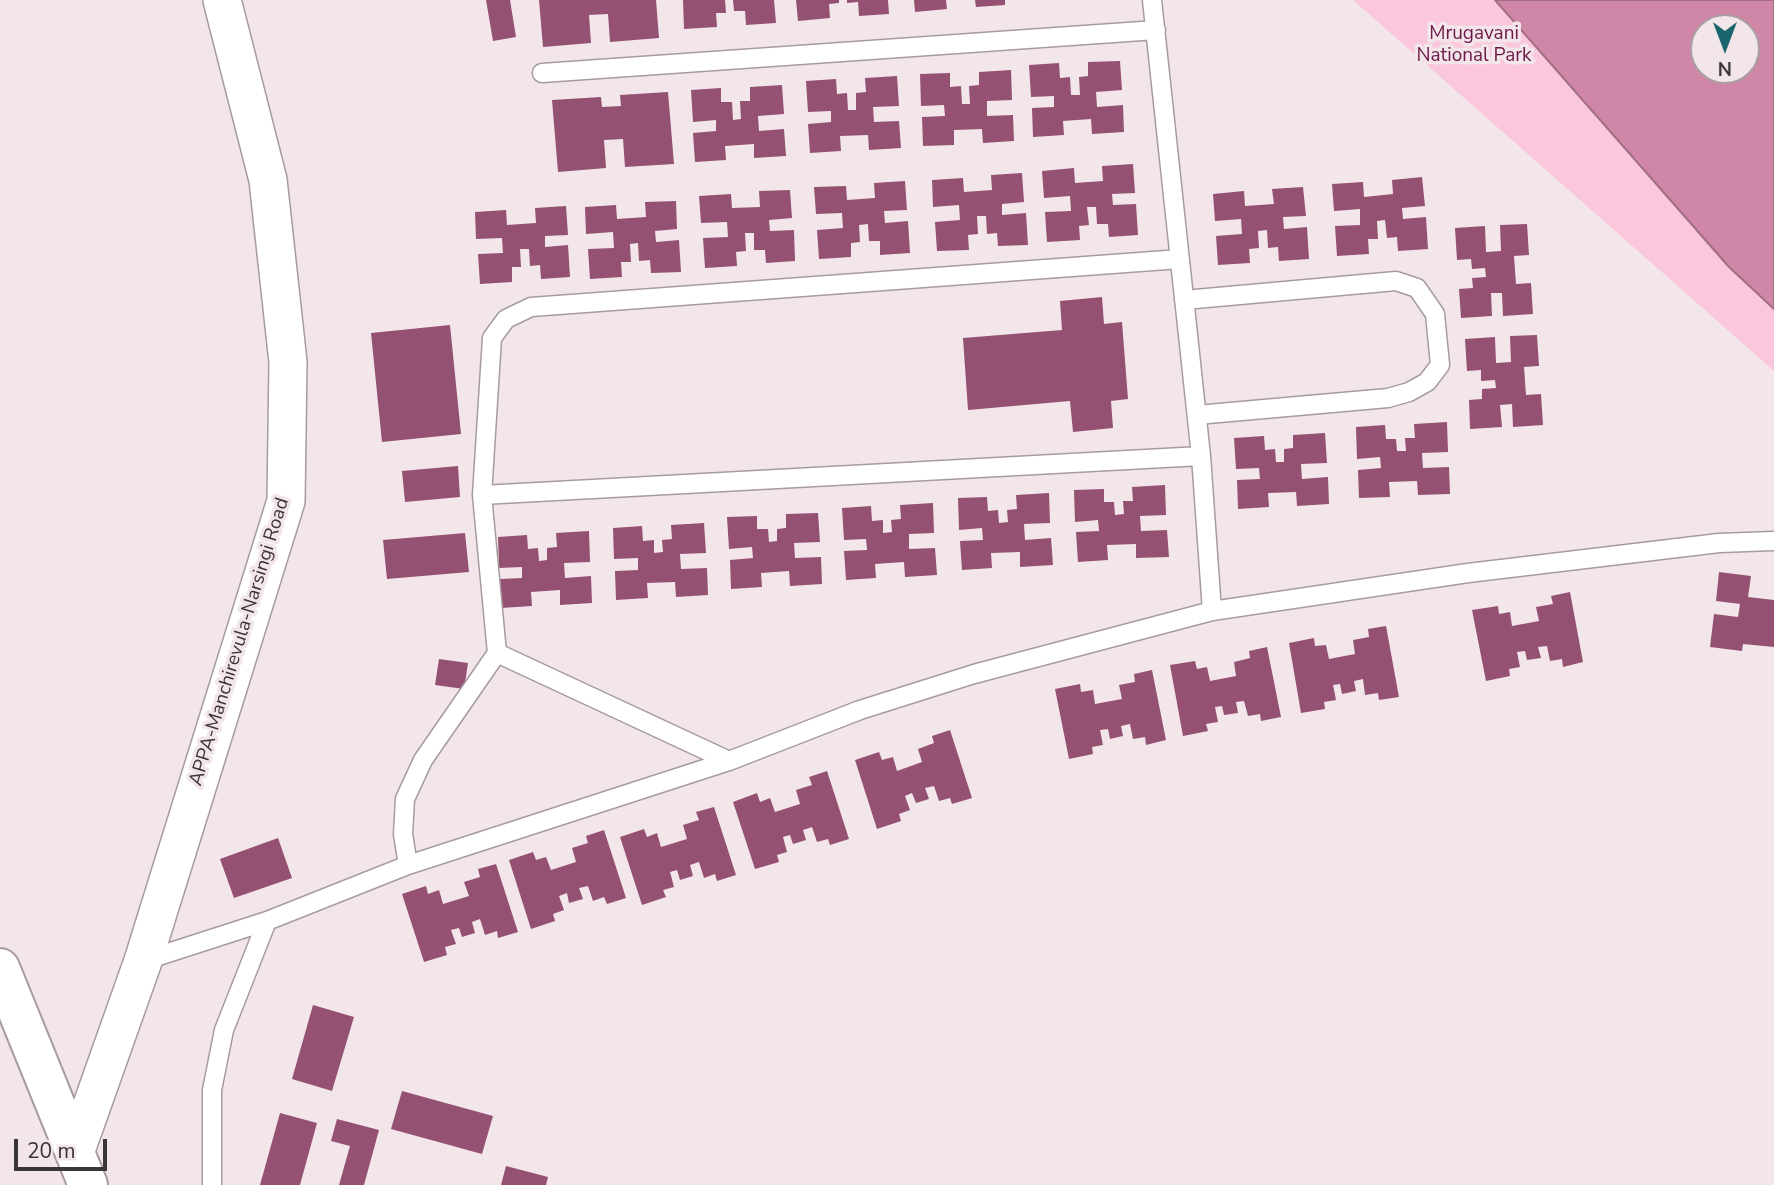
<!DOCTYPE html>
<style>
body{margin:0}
#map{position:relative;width:1774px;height:1185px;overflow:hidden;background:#f3e6eb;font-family:"Nunito Sans",sans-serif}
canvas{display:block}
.north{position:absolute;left:1690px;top:14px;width:70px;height:70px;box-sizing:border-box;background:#f3e6eb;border:2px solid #a99fa3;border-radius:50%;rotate:180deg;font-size:19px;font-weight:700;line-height:28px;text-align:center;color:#3a3537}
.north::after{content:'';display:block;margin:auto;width:24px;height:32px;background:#18666b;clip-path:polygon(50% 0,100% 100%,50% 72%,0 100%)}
.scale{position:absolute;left:14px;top:1139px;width:93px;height:32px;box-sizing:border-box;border:4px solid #3a3537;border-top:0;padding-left:9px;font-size:21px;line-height:24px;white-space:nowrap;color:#3a3537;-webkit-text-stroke:5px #f3e6eb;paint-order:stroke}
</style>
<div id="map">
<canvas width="1774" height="1185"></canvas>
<div class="north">N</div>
<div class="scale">20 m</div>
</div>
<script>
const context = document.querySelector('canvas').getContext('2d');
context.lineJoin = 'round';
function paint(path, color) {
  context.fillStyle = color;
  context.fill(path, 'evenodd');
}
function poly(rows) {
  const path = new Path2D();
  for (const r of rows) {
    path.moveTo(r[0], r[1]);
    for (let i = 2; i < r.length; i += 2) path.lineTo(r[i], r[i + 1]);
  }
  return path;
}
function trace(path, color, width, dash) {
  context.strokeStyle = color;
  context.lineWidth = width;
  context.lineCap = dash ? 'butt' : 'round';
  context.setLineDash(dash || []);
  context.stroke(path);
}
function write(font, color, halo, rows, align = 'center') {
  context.font = font + ' "Nunito Sans",sans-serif';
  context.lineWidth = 7;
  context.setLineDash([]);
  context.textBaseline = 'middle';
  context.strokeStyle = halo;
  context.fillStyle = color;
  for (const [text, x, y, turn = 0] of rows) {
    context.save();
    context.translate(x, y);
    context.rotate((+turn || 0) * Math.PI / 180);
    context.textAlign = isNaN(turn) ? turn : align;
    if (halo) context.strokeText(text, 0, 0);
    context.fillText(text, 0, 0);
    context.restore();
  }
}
const green = poly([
 [1353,0,1495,0,1729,267,1774,309,1774,371]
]);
const water = poly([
 [1495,0,1774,0,1774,309,1729,267,1495,0],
 [1704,28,1746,28,1746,70,1704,70,1704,28]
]);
const building = poly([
 [486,0,510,0,516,37,493,41],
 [539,0,656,0,659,38,610,42,608,14,589,15,591,43,543,47],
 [683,0,725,0,726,13,716,13,717,27,684,29],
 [733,0,774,0,776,23,746,25,745,11,734,11],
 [796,0,839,0,839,3,829,4,830,18,798,21],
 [847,0,888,0,889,14,859,16,858,2,847,3],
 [914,0,946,0,947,9,915,12],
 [975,0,1005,0,1005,5,976,7],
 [1120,61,1122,90,1096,92,1097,107,1123,105,1124,132,1092,134,1091,119,1063,121,1064,135,1033,137,1032,108,1054,107,1054,96,1031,97,1029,65,1059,63,1060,78,1070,77,1071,95,1080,95,1079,77,1088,76,1088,62],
 [1011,70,1012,100,987,101,987,116,1013,115,1014,141,983,143,982,129,954,130,954,145,923,146,922,117,945,116,944,105,921,106,920,74,950,73,950,87,961,86,962,104,970,104,969,86,979,85,979,72],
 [897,76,899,106,873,107,874,122,899,121,901,148,869,150,868,135,840,136,841,151,810,153,808,124,831,122,831,111,808,112,806,81,836,79,837,94,847,93,848,110,856,110,856,93,866,92,865,78],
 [782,85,784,114,758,116,759,131,784,129,786,156,754,158,754,144,725,146,726,160,695,162,693,133,716,131,716,120,693,122,691,90,721,88,721,102,732,102,733,120,741,119,740,101,750,101,750,87],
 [668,92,674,164,625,167,623,139,604,140,606,168,558,172,552,100,601,97,602,107,621,106,620,95],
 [1133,164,1135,193,1112,194,1113,205,1136,204,1138,235,1109,237,1108,224,1097,224,1096,207,1087,207,1089,225,1079,226,1080,240,1047,242,1045,212,1071,211,1070,196,1044,198,1042,171,1074,168,1075,183,1103,181,1102,166],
 [1022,173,1024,202,1002,204,1002,215,1026,213,1028,245,998,246,997,233,987,234,986,216,977,216,978,234,968,235,969,250,937,251,935,222,960,220,959,205,933,207,932,180,963,178,964,192,992,190,991,175],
 [1422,177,1425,206,1402,208,1403,219,1426,217,1428,249,1398,251,1397,237,1387,238,1385,220,1377,221,1378,239,1368,239,1369,254,1337,256,1335,226,1360,225,1360,209,1334,211,1332,184,1363,182,1364,197,1393,194,1392,180],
 [905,181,907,210,884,211,885,223,908,221,910,253,880,255,880,241,869,241,868,224,859,225,860,242,851,243,851,257,819,259,817,230,843,228,842,213,816,214,814,187,846,186,847,200,875,198,874,183],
 [1303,187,1306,216,1283,217,1284,229,1307,227,1309,259,1279,261,1278,247,1268,248,1267,230,1258,231,1259,248,1249,249,1250,263,1218,265,1216,236,1242,234,1241,219,1215,221,1213,194,1244,191,1245,206,1274,204,1272,189],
 [790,190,792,218,769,220,770,231,794,230,795,261,766,263,765,250,754,250,754,233,745,233,746,251,736,252,737,266,705,268,703,238,728,237,727,222,701,223,699,196,731,194,732,208,760,207,759,191],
 [676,201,677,229,655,231,656,242,679,240,681,272,651,273,650,260,639,261,638,243,630,244,631,262,621,262,622,277,590,279,588,249,614,248,613,232,586,234,585,207,616,205,617,219,646,217,645,202],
 [566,206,568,235,545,236,545,247,568,245,570,277,541,279,540,265,530,266,529,249,520,249,521,267,512,267,512,282,480,284,478,254,503,253,502,238,476,239,475,212,506,210,507,225,536,223,535,208],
 [1527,224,1529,255,1514,256,1516,284,1531,283,1533,314,1503,316,1502,293,1491,293,1492,316,1461,318,1459,289,1473,288,1472,278,1486,277,1485,268,1472,269,1471,259,1457,260,1455,228,1485,226,1486,252,1501,251,1500,225],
 [1102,297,1104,324,1122,322,1128,399,1111,401,1113,428,1073,432,1070,401,968,410,963,338,1062,330,1060,301],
 [450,325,461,434,382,442,371,333],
 [1537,335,1539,366,1524,367,1526,395,1541,394,1543,425,1513,427,1512,404,1500,405,1502,427,1470,429,1469,400,1482,399,1482,389,1496,388,1495,380,1481,381,1481,370,1467,371,1465,339,1495,337,1496,363,1511,362,1510,336],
 [1447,422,1448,452,1422,453,1423,468,1449,467,1450,494,1418,495,1417,481,1389,482,1390,497,1359,498,1358,470,1381,468,1380,457,1357,459,1356,427,1385,425,1386,439,1396,439,1397,451,1406,451,1405,438,1415,438,1414,424],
 [1325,433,1327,463,1301,464,1302,479,1328,477,1329,504,1297,506,1296,492,1268,493,1269,507,1238,509,1237,480,1260,479,1259,468,1236,469,1234,438,1264,436,1265,450,1275,449,1276,462,1284,462,1284,449,1293,448,1293,435],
 [458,466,460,497,405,502,402,471],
 [1165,485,1166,515,1140,516,1141,531,1167,530,1169,557,1136,558,1136,544,1107,545,1108,560,1078,562,1076,532,1099,531,1098,520,1075,522,1074,490,1104,489,1104,502,1114,502,1115,515,1124,514,1123,501,1133,501,1132,487],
 [1049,493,1050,523,1024,524,1025,540,1051,538,1053,565,1020,567,1020,552,991,553,992,568,962,570,960,541,983,540,982,528,959,530,958,498,987,497,988,511,998,510,999,523,1008,522,1007,510,1017,509,1016,495],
 [933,503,934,533,909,534,909,549,935,548,937,575,905,577,904,562,875,564,876,578,846,580,844,551,867,550,866,539,844,540,842,508,871,506,872,521,883,520,883,533,892,532,891,520,901,519,900,505],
 [818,513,820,542,794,543,795,558,821,557,822,584,790,586,789,571,761,573,762,587,731,589,730,560,753,558,752,547,729,549,727,517,757,516,757,529,768,529,769,542,777,541,777,529,786,528,786,514],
 [704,523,706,553,680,554,681,569,707,568,708,595,676,597,675,582,647,583,648,598,616,600,615,571,638,570,638,558,614,559,613,528,642,526,643,541,654,540,654,553,663,552,662,540,672,539,671,525],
 [589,531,590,562,564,563,565,578,591,576,592,603,560,605,560,590,531,592,532,606,501,608,500,579,522,578,522,567,499,568,498,537,527,535,528,549,538,548,539,561,547,560,547,548,557,547,556,533],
 [465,533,469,572,387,579,383,540],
 [1719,572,1751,576,1748,597,1774,600,1774,647,1743,644,1742,651,1710,647,1714,614,1738,617,1740,604,1716,601],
 [1570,592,1583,662,1563,667,1562,659,1550,661,1547,646,1538,647,1541,658,1527,660,1525,651,1517,652,1520,667,1509,669,1510,676,1486,681,1472,610,1498,606,1499,614,1510,612,1512,626,1539,621,1536,607,1553,604,1551,596],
 [1386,626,1399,697,1379,700,1378,693,1365,695,1363,679,1354,681,1356,691,1342,694,1340,684,1333,685,1336,700,1324,702,1325,709,1301,713,1289,643,1314,638,1315,646,1326,645,1329,659,1355,654,1353,640,1369,637,1368,629],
 [1267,647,1281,717,1261,721,1260,714,1248,716,1244,701,1236,702,1238,713,1224,715,1222,706,1215,707,1218,722,1206,724,1208,731,1183,736,1170,665,1195,661,1197,669,1207,667,1210,681,1236,676,1234,662,1250,658,1249,651],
 [439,659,468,663,464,689,435,685],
 [1152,670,1166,740,1146,745,1145,737,1133,739,1130,724,1121,726,1123,736,1110,739,1108,729,1100,730,1103,745,1092,747,1093,754,1069,759,1055,689,1080,684,1081,692,1093,690,1095,704,1122,699,1119,685,1135,682,1134,674],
 [950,730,972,798,952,804,950,798,939,801,934,786,925,788,929,799,916,803,912,793,905,796,910,810,899,814,901,821,877,829,855,760,879,752,882,760,893,757,897,771,922,762,918,749,934,743,932,736],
 [827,771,849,839,830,845,828,839,817,842,812,827,803,830,806,840,793,844,790,835,783,837,787,852,777,855,779,862,755,869,733,802,757,793,760,802,770,798,775,812,800,804,796,790,812,785,809,777],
 [714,807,736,875,717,881,715,874,704,878,699,862,690,865,693,876,680,880,677,870,670,872,674,887,663,890,666,897,642,905,620,837,644,829,647,837,657,833,661,847,687,839,683,825,699,820,696,812],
 [604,830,626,898,607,904,604,897,593,901,588,886,579,888,583,899,569,903,567,893,559,896,564,910,553,914,555,921,531,929,509,860,533,852,536,860,546,857,551,870,576,862,572,848,588,843,586,836],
 [278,838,292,878,234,898,220,859],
 [496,864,518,932,498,938,497,931,485,935,480,919,472,922,475,933,462,937,459,928,451,930,456,944,445,947,447,955,424,962,402,894,426,886,428,894,439,890,443,904,469,896,464,882,480,877,478,869],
 [313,1005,354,1017,332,1091,292,1079],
 [402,1091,493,1116,482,1154,391,1129],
 [280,1113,317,1123,300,1185,260,1185],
 [337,1119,379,1130,364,1185,339,1185,350,1146,331,1141],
 [506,1166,548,1177,546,1185,501,1185]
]);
const lane = poly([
 [1152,0,1201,456,1212,611],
 [542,73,1156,30],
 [1184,300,1396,281,1417,288,1435,314,1440,365,1427,382,1409,392,1388,398,1197,415],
 [482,495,1201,456],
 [497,653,729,761],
 [408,865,403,834,405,799,423,760,497,653,482,495,492,338,506,319,531,307,1180,259],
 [143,961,267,921,408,865,729,761,860,710,974,674,1212,611,1468,573,1719,543,1774,541],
 [212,1185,212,1090,224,1030,267,921]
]);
const street = poly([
 [75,1153,143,961,286,501,288,362,268,180,222,0]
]);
const secondary = poly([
 [0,968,88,1185]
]);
const parkNames = [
 ["Mrugavani",1474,34],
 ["National Park",1474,56]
];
const streetNames = [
 ["APPA-Manchirevula-Narsingi Road",240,642,-73]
];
paint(green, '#fac7dc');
paint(water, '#cf86a7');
trace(water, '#a26e85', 2);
paint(building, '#955171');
trace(lane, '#a79ba0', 21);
trace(street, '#a79ba0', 40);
trace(secondary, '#a79ba0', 42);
trace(lane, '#fff', 18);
trace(street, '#fff', 37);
trace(secondary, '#fff', 38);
write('19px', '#6d1747', '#f3e6eb', parkNames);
write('19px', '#3a3537', '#f3e6eb', streetNames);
</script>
